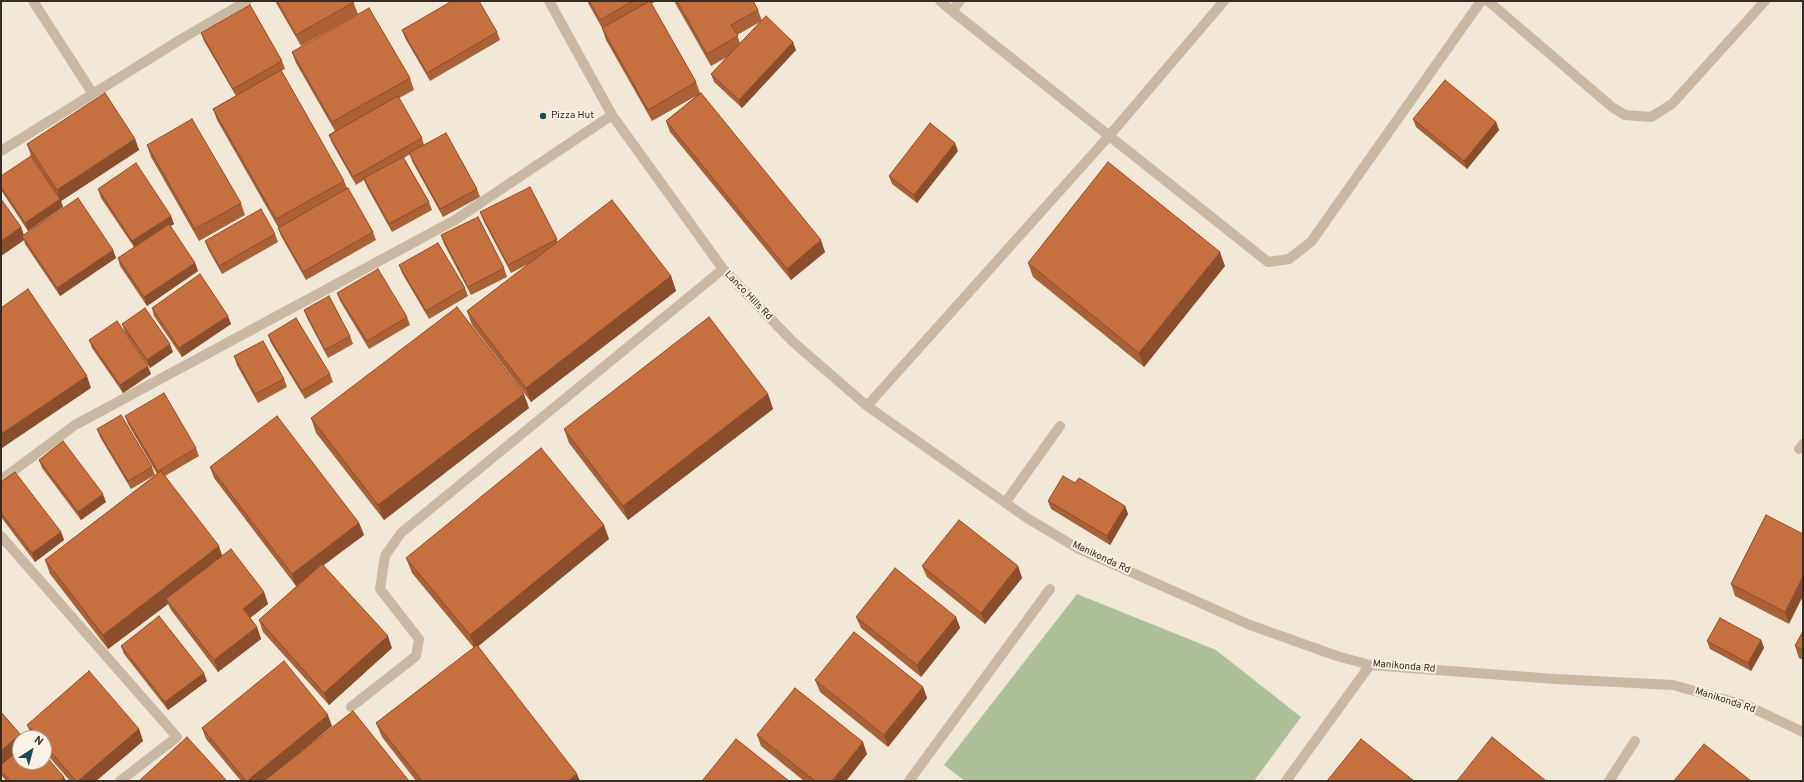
<!DOCTYPE html>
<style>
body{margin:0}
#map{position:relative;width:1804px;height:782px;overflow:hidden;background:#f1e8d7;font-family:Overpass,sans-serif}
canvas{display:block}
.frame{position:absolute;inset:0;border:2px solid #342c25;pointer-events:none}
.north{position:absolute;left:12px;top:730px;width:40px;height:40px;box-sizing:border-box;background:#f9f1e3;border:1px solid #aaa297;border-radius:50%;rotate:36deg;font-size:11px;font-weight:700;line-height:16px;text-align:center;color:#342c25}
.north::after{content:'';display:block;margin:auto;width:14px;height:18px;background:#1b4b55;clip-path:polygon(50% 0,100% 100%,50% 72%,0 100%)}
</style>
<div id="map">
<canvas width="1804" height="782"></canvas>
<div class="frame"></div>
<div class="north">N</div>
</div>
<script>
const context = document.querySelector('canvas').getContext('2d');
context.lineJoin = 'round';
function paint(path, color) {
  context.fillStyle = color;
  context.fill(path, 'evenodd');
}
function poly(rows) {
  const path = new Path2D();
  for (const r of rows) {
    path.moveTo(r[0], r[1]);
    for (let i = 2; i < r.length; i += 2) path.lineTo(r[i], r[i + 1]);
  }
  return path;
}
function trace(path, color, width, dash) {
  context.strokeStyle = color;
  context.lineWidth = width;
  context.lineCap = dash ? 'butt' : 'round';
  context.setLineDash(dash || []);
  context.stroke(path);
}
function write(font, color, halo, rows, align = 'center') {
  context.font = font + ' Overpass,sans-serif';
  context.lineWidth = 4;
  context.setLineDash([]);
  context.textBaseline = 'middle';
  context.strokeStyle = halo;
  context.fillStyle = color;
  for (const [text, x, y, turn = 0] of rows) {
    context.save();
    context.translate(x, y);
    context.rotate((+turn || 0) * Math.PI / 180);
    context.textAlign = isNaN(turn) ? turn : align;
    if (halo) context.strokeText(text, 0, 0);
    context.fillText(text, 0, 0);
    context.restore();
  }
}
const green = poly([
 [1077,594,1216,650,1301,717,1254,781,965,781,944,765]
]);
const minor = poly([
 [33,1,93,94],
 [549,1,612,115,723,269,792,341,867,406,1027,518,1079,549,1250,625,1337,656,1370,665,1555,679,1673,685,1748,706,1803,732],
 [940,1,952,11,960,1],
 [1488,1,1612,107,1625,115,1651,117,1672,104,1765,1],
 [952,11,1268,262,1289,259,1311,242,1481,1],
 [1,151,183,38,247,1],
 [867,406,1109,136,1224,1],
 [1799,449,1803,444],
 [1,480,75,425,455,220,612,115],
 [1005,503,1060,426],
 [1,536,177,737,120,781],
 [351,707,416,656,419,639,380,589,385,556,401,533,723,269],
 [909,781,1050,589],
 [1286,781,1370,665],
 [1609,781,1635,741]
]);
const wall = poly([
 [275,1,353,1,358,14,301,46],
 [587,1,657,1,651,4,696,82,700,93,825,252,791,280,670,132,666,121,696,96,652,121,606,40,602,28],
 [674,1,753,1,758,10,762,21,796,50,742,108,714,82,711,74,729,56,711,66],
 [760,22,740,43,737,35],
 [402,30,497,32,500,40,430,81,405,38],
 [201,33,282,61,285,69,281,71,344,181,347,188,373,232,376,240,306,280,281,236,278,228,278,227,217,120,213,109,236,96,204,41],
 [292,52,410,78,414,90,399,98,422,138,424,145,477,189,480,197,443,217,412,161,410,154,404,158,429,202,432,210,392,232,367,187,364,180,356,185,332,143,329,135,335,131,296,63],
 [1413,119,1496,122,1499,130,1467,169,1416,127],
 [135,139,139,150,61,201,63,207,28,231,1,190,1,176,35,163,31,156,27,144],
 [147,145,241,203,245,215,199,241,151,157],
 [958,151,917,203,892,184,889,176],
 [98,189,171,216,174,224,170,226,195,263,198,271,147,306,120,266,118,258,134,247,101,198],
 [480,212,557,239,557,242,671,276,676,291,531,402,472,325,467,311,530,263,511,273,483,220],
 [21,227,24,235,113,250,116,258,60,296,25,244,24,240,1,256],
 [275,234,278,242,222,274,208,249,205,241],
 [441,235,504,268,507,277,471,295,444,244],
 [1028,263,1225,266,1144,367,1033,277],
 [399,265,465,288,468,296,429,319,402,273],
 [337,293,407,317,410,325,369,349,340,301],
 [152,308,231,324,182,357,154,316],
 [304,310,350,336,353,344,328,358,307,318],
 [122,324,173,352,150,368,125,332],
 [268,335,330,374,333,382,305,399,271,343],
 [89,340,151,374,123,393,92,348],
 [234,356,284,379,287,387,258,403,237,365],
 [768,394,773,409,628,520,569,443,564,429],
 [529,408,384,520,316,433,311,418],
 [125,416,196,448,199,456,165,476,223,556,264,592,268,604,250,618,257,627,261,639,218,672,171,610,168,604,108,649,50,574,45,560,157,474,128,424],
 [97,429,152,467,155,475,131,489,100,437],
 [39,460,106,502,81,520,42,468],
 [210,467,359,523,364,535,323,565,392,648,329,705,263,632,259,620,301,582,296,586,214,478],
 [1,482,61,532,64,540,35,562,1,517],
 [1075,483,1125,506,1128,514,1110,545,1051,509,1048,501],
 [1766,515,1789,624,1735,596,1731,584],
 [609,539,478,646,580,781,416,781,382,737,376,723,474,648,412,573,406,558],
 [922,566,1018,566,1022,578,985,624,927,577],
 [856,617,956,617,960,628,921,677,861,628],
 [1803,631,1803,660,1799,658,1795,646],
 [1761,640,1764,648,1751,671,1710,649,1707,641],
 [121,646,207,681,168,710,124,654],
 [815,680,923,687,927,698,888,747,820,692],
 [1,712,20,762,66,781,6,781,1,775],
 [27,725,139,729,143,741,96,781,70,781,44,751,44,738,33,738,32,736],
 [332,726,289,762,409,781,241,781,206,739,202,728],
 [757,735,867,754,846,781,804,781,761,746]
]);
const shadedWall = poly([
 [793,42,796,50,742,108,739,100],
 [1496,122,1499,130,1467,169,1464,161],
 [135,139,139,150,61,201,63,207,28,231,25,223,60,199,57,190],
 [955,143,958,151,917,203,914,195],
 [171,216,174,224,135,249,132,241],
 [21,227,25,239,22,236,24,240,1,256,1,241],
 [821,240,825,252,791,280,787,269],
 [113,250,116,258,60,296,57,288],
 [1220,252,1225,266,1144,367,1139,353],
 [195,263,198,271,147,306,144,297],
 [671,276,676,291,531,402,526,388],
 [228,316,231,324,182,357,179,348],
 [170,344,173,352,150,368,147,360],
 [148,366,151,374,123,393,120,385],
 [87,376,91,388,2,448,1,446,1,434],
 [524,394,529,408,384,520,378,505],
 [768,394,773,409,628,520,623,506],
 [103,494,106,502,81,520,78,512],
 [1125,506,1128,514,1110,545,1107,536],
 [359,523,364,535,296,586,292,574],
 [604,525,609,539,475,649,470,635],
 [61,532,64,540,35,562,32,553],
 [219,546,224,561,166,599,168,604,108,649,103,635],
 [1018,566,1022,578,985,624,981,613],
 [1803,576,1803,596,1789,624,1785,612],
 [264,592,268,604,247,620,243,609],
 [956,617,960,628,921,677,917,665],
 [257,627,261,639,218,672,214,660],
 [388,636,392,648,329,705,324,693],
 [1761,640,1764,648,1751,671,1748,663],
 [204,673,207,681,168,710,165,702],
 [923,687,927,698,888,747,884,735],
 [328,715,332,726,265,781,247,781],
 [139,729,143,741,96,781,78,781],
 [20,734,22,738,20,738,20,749,1,766,1,751],
 [863,742,867,754,846,781,832,781],
 [577,774,580,781,568,781],
 [64,777,66,781,60,781]
]);
const building = poly([
 [277,1,353,1,354,2,296,35,277,1],
 [452,1,479,1,497,32,427,73,402,30,452,1],
 [589,1,633,1,600,20,589,1],
 [650,1,696,82,648,110,602,28,650,1],
 [677,1,753,1,758,10,731,25,738,36,707,54,677,1],
 [250,5,282,61,233,89,201,33,250,5],
 [369,8,410,78,332,122,292,52,369,8],
 [766,16,793,42,739,100,711,74,766,16],
 [281,70,344,181,276,219,213,109,281,70],
 [1445,80,1496,122,1464,161,1413,119,1445,80],
 [105,93,135,139,57,190,27,144,105,93],
 [701,93,821,240,787,269,666,121,701,93],
 [398,96,422,138,353,177,329,135,398,96],
 [192,119,241,203,195,229,147,145,192,119],
 [930,123,955,143,914,195,889,176,930,123],
 [446,133,477,189,440,209,409,153,446,133],
 [31,156,60,199,25,223,1,187,1,176,31,156],
 [403,157,429,202,389,224,364,178,403,157],
 [1108,162,1220,252,1139,353,1028,263,1108,162],
 [136,163,171,216,132,241,98,189,136,163],
 [530,187,557,239,508,265,480,212,530,187],
 [348,188,373,232,303,272,278,228,348,188],
 [78,198,113,250,57,288,22,236,78,198],
 [1,199,21,227,1,241,1,199],
 [612,200,671,276,526,388,467,311,612,200],
 [261,209,275,234,219,266,205,241,261,209],
 [478,217,504,268,468,287,441,235,478,217],
 [169,224,195,263,144,297,118,258,169,224],
 [438,243,465,288,426,311,399,265,438,243],
 [378,269,407,317,367,341,337,293,378,269],
 [200,274,228,316,179,348,152,308,200,274],
 [28,289,87,376,1,434,1,308,28,289],
 [329,296,350,336,325,350,304,310,329,296],
 [457,307,524,394,378,505,311,418,457,307],
 [145,308,170,344,147,360,122,324,145,308],
 [709,317,768,394,623,506,564,429,709,317],
 [296,318,330,374,302,391,268,335,296,318],
 [117,321,148,366,120,385,89,340,117,321],
 [263,341,284,379,255,394,234,356,263,341],
 [164,393,196,448,158,471,125,416,164,393],
 [121,415,152,467,128,481,97,429,121,415],
 [277,416,359,523,292,574,210,467,277,416],
 [63,441,103,494,78,512,39,460,63,441],
 [541,448,604,525,470,635,406,558,541,448],
 [161,471,219,546,103,635,45,560,161,471],
 [15,472,61,532,32,553,1,513,1,482,15,472],
 [1063,476,1075,483,1079,478,1125,506,1107,536,1048,501,1063,476],
 [1766,515,1803,534,1803,576,1785,612,1731,584,1766,515],
 [959,520,1018,566,981,613,922,566,959,520],
 [231,549,264,592,243,609,257,627,214,660,166,599,231,549],
 [322,564,388,636,324,693,259,620,322,564],
 [895,568,956,617,917,665,856,617,895,568],
 [159,616,204,673,165,702,121,646,159,616],
 [1720,618,1761,640,1748,663,1707,641,1720,618],
 [1803,631,1803,650,1795,646,1803,631],
 [854,632,923,687,884,735,815,680,854,632],
 [477,645,577,774,568,781,422,781,376,723,477,645],
 [284,661,328,715,247,781,246,781,202,728,284,661],
 [89,671,139,729,78,781,76,781,44,744,44,738,39,738,27,725,89,671],
 [795,688,863,742,832,781,815,781,757,735,795,688],
 [353,711,409,781,264,781,353,711],
 [1,712,20,734,1,751,1,712],
 [187,737,226,780,226,781,139,781,187,737],
 [1492,737,1546,781,1457,781,1492,737],
 [736,739,789,781,702,781,736,739],
 [1361,739,1414,781,1327,781,1361,739],
 [1704,744,1751,781,1674,781,1704,744],
 [20,749,20,762,44,762,44,754,64,777,60,781,10,781,1,771,1,765,20,749]
]);
const markers = [
 [543,116,4,"#1b4b55"]
];
const poiNames = [
 ["Pizza Hut",551,116]
];
const streetNames = [
 ["Lanco Hills Rd",748,296,46],
 ["Manikonda Rd",1101,558,25],
 ["Manikonda Rd",1404,667,5],
 ["Manikonda Rd",1725,701,18]
];
paint(green, '#aec098');
trace(minor, '#c9b9a3', 10);
paint(wall, '#ab6036');
paint(shadedWall, '#8b4e2c');
paint(building, '#c7703f');
trace(building, '#8b4e2c', 1);
for (const [x, y, r, color] of markers) {
  const dot = new Path2D();
  dot.arc(x, y, r, 0, 2 * Math.PI);
  context.fillStyle = color;
  context.fill(dot);
  trace(dot, '#f9f1e3', 1.5);
}
write('10px', '#342c25', '#f9f1e3', poiNames, 'left');
write('10px', '#342c25', '#f9f1e3', streetNames);
</script>
